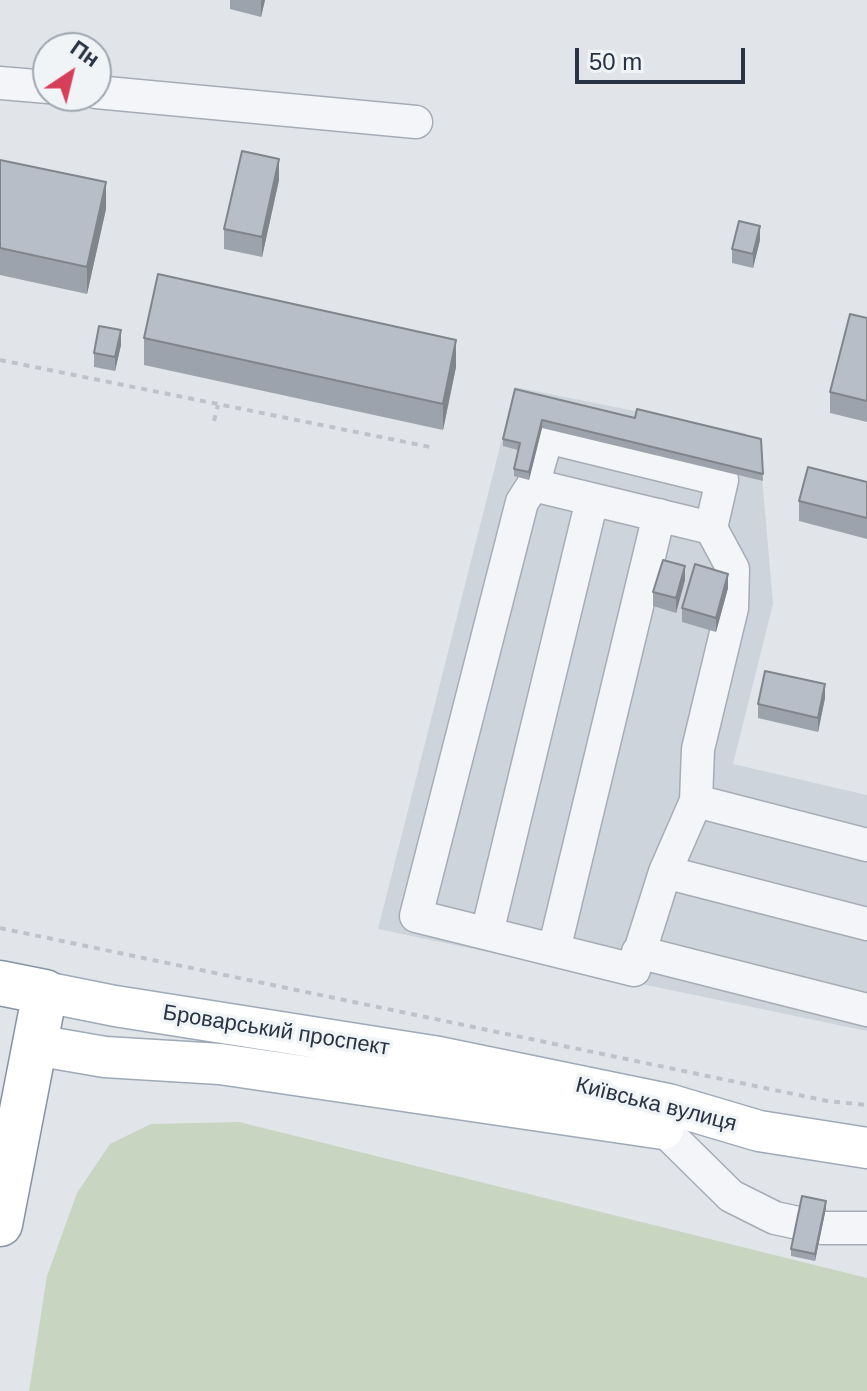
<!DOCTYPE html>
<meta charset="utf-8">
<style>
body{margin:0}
#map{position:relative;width:867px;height:1391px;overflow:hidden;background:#e1e5ea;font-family:Arial,sans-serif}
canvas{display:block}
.north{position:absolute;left:32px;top:32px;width:80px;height:80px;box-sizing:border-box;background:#f0f4f7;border:2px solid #a0a7af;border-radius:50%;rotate:35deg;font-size:22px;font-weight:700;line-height:32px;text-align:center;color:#283343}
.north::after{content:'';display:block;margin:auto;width:28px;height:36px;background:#d63f5a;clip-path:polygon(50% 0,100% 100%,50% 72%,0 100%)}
.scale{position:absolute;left:575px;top:48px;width:170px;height:36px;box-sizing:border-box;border:4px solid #283343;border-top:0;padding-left:10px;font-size:24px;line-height:28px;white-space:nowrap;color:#283343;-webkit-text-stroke:6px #f0f4f7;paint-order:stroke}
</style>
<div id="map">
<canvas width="867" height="1391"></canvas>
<div class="north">Пн</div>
<div class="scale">50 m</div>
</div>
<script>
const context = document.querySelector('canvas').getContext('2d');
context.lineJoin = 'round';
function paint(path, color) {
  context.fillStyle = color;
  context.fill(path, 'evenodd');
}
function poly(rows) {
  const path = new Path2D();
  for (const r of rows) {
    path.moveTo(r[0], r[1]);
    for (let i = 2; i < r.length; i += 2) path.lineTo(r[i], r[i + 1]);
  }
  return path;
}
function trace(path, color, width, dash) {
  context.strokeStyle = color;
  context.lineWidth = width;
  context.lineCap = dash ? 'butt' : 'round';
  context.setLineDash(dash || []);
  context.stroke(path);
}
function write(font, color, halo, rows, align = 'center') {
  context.font = font + ' Arial,sans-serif';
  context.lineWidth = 7;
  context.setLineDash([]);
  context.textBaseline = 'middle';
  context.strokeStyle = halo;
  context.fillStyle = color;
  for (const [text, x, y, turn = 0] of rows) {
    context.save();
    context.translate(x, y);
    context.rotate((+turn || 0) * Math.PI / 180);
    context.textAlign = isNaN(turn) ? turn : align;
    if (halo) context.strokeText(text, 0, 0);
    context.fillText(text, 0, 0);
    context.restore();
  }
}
const built = poly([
 [515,387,745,433,760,453,773,604,733,764,867,795,867,1031,378,929]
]);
const green = poly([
 [239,1122,867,1278,867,1391,29,1391,47,1276,77,1193,110,1144,151,1124]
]);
const path = poly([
 [0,360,435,448],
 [214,421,218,405],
 [0,928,827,1101,867,1105]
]);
const minor = poly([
 [0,83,48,87],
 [96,92,416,122],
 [533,485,711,528,733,569,732,608,698,749,696,801,665,872,867,924],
 [696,801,867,845],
 [665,872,634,970,416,916,522,502,533,485,547,437,722,480,711,528],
 [487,933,592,500],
 [554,950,659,515],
 [638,952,867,1010],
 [663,1129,731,1196,775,1218,822,1228,867,1228]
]);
const major = poly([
 [45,992,115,1006,439,1057,668,1104,759,1131,867,1148],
 [35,1045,105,1057,220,1064,663,1129]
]);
const highway = poly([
 [0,983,45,992,0,1224]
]);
const wall = poly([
 [230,0,265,0,261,17,230,9],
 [0,160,106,209,87,294,0,275],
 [279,180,262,257,224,249,224,229],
 [760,240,753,268,732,263,732,249],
 [867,318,867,422,830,413,830,392],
 [144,338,456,367,443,430,144,365],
 [121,345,115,371,94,367,94,353],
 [515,389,635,418,761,439,763,481,542,428,529,480,514,476,514,469,518,450,503,446,503,439],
 [867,482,867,539,799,521,799,501],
 [685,580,676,613,653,606,653,592],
 [728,588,716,632,682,622,682,608],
 [825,698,818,732,758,718,758,704],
 [826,1208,815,1261,791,1256,791,1249]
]);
const shadedWall = poly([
 [261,0,265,0,261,17],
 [279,159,279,180,262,257,262,237],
 [106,182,106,209,87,294,87,267],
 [760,226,760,240,753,268,753,254],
 [121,330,121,345,115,371,115,357],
 [456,340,456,367,443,430,443,404],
 [542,420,542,428,529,480,529,472],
 [685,566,685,580,676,613,676,598],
 [728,574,728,588,716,632,716,618],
 [825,684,825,698,818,732,818,718],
 [826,1201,826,1208,815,1261,815,1254]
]);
const building = poly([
 [242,151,279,159,262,237,224,229,242,151],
 [0,160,106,182,87,267,0,248,0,160],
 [739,221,760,226,753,254,732,249,739,221],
 [158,274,456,340,443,404,144,338,158,274],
 [850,314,867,318,867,401,830,392,850,314],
 [99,326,121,330,115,357,94,353,99,326],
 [515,389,635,418,637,409,761,439,763,474,542,420,529,472,514,469,520,443,503,439,515,389],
 [808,467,867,482,867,518,799,501,808,467],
 [663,560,685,566,676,598,653,592,663,560],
 [695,564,728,574,716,618,682,608,695,564],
 [765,671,825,684,818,718,758,704,765,671],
 [802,1196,826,1201,815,1254,791,1249,802,1196]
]);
const streetNames = [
 ["Броварський проспект",276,1031,9],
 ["Київська вулиця",656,1105,14]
];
paint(built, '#ced4dc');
paint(green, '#c7d5c1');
trace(minor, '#a6acb5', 35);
trace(major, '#9fa9b7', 43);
trace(highway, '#8792a2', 47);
trace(path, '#bfc3c9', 4, [6, 6]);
trace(minor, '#f4f5f8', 32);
trace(major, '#fff', 40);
trace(highway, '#fff', 44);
paint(wall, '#9da3ac');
paint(shadedWall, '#80858c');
paint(building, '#b7bec8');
trace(building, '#80858c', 2);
write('22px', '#283343', '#f0f4f7', streetNames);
</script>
